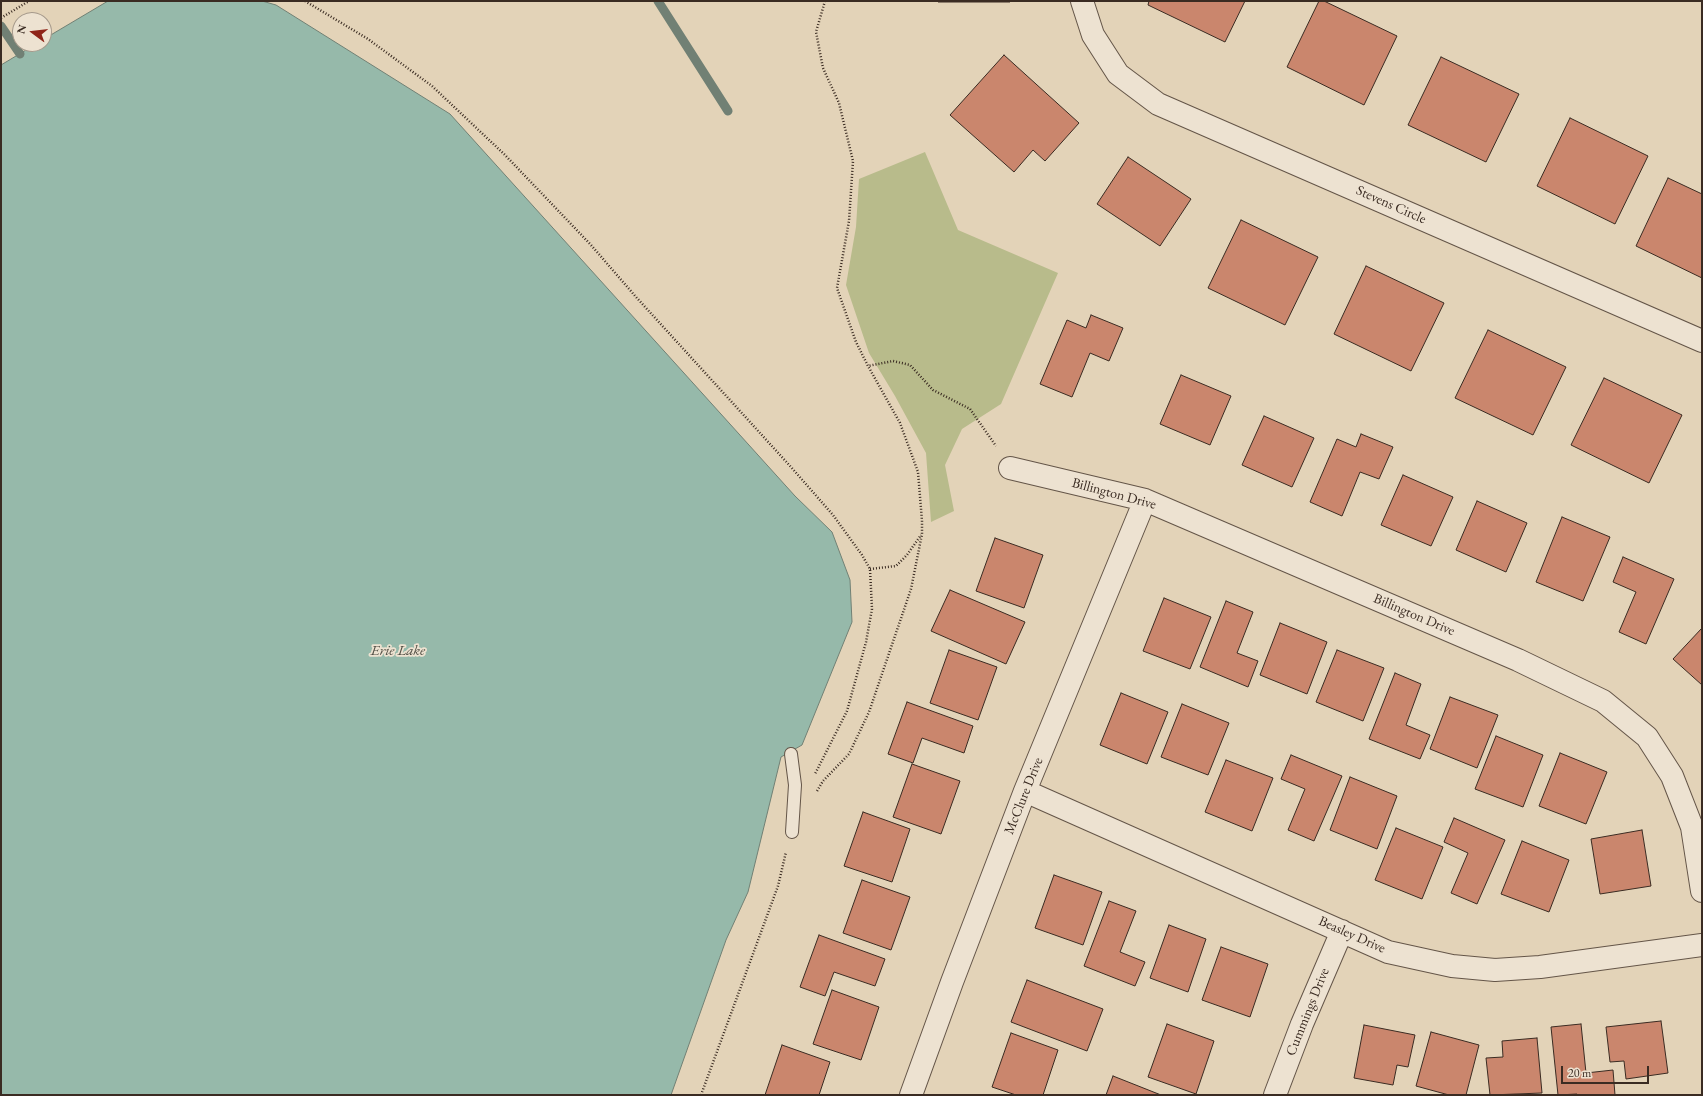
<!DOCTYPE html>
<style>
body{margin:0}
#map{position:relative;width:1703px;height:1096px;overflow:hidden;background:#e3d3b8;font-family:"EB Garamond",serif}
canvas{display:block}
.frame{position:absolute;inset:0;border:2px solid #3a2b22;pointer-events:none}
.north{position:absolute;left:12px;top:12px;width:40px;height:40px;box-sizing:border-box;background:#ede2d1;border:1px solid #a5998b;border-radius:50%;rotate:285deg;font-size:11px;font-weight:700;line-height:16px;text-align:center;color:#3a2b22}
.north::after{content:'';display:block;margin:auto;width:14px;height:18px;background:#8f2418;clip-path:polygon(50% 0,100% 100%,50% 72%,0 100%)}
.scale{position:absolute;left:1561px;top:1066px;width:88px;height:18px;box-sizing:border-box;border:2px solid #3a2b22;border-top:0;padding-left:5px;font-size:12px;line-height:14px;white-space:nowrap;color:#3a2b22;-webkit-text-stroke:3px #ede2d1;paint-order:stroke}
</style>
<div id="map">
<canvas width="1703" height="1096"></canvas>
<div class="frame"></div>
<div class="north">N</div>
<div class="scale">20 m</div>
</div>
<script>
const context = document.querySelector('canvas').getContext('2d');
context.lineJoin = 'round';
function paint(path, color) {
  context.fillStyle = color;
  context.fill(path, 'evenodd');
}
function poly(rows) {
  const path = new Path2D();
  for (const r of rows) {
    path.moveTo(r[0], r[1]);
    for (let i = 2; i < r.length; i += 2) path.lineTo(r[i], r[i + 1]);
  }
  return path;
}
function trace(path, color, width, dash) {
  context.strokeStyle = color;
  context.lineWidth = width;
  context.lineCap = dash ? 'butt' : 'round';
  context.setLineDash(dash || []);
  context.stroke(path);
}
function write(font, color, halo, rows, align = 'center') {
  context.font = font + ' "EB Garamond",serif';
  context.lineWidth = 3.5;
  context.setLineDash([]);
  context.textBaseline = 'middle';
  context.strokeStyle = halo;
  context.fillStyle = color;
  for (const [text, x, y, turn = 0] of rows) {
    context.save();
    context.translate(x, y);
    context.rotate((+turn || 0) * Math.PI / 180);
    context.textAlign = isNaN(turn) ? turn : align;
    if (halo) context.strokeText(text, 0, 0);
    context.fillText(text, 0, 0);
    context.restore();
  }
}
const green = poly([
 [925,152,958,230,1058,273,1001,404,962,429,945,465,954,511,931,522,926,453,895,396,869,353,846,285,856,227,859,179]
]);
const water = poly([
 [108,1,262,1,276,5,450,114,795,496,832,532,850,580,852,622,802,745,781,757,748,892,726,940,671,1095,1,1095,1,65,36,44,44,44,44,39,108,1]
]);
const stream = poly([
 [658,1,728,111],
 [1,26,20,54]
]);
const building = poly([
 [938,1,1010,1,1010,2,938,2,938,1],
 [1149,1,1245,1,1225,42,1148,5,1149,1],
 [1319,1,1324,1,1397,36,1364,105,1287,67,1319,1],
 [1004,55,1079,123,1045,161,1033,150,1014,172,950,115,1004,55],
 [1441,57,1519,94,1486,162,1408,125,1441,57],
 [1570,118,1648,156,1615,224,1537,186,1570,118],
 [1128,157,1191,199,1160,246,1097,204,1128,157],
 [1668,178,1702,194,1702,278,1636,246,1668,178],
 [1241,220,1318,257,1285,325,1208,288,1241,220],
 [1366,266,1444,303,1411,371,1334,334,1366,266],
 [1091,315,1123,328,1109,361,1090,353,1072,397,1040,384,1067,320,1086,328,1091,315],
 [1488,330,1566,367,1533,435,1455,398,1488,330],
 [1181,375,1231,396,1210,445,1160,424,1181,375],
 [1604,378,1682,415,1649,483,1571,445,1604,378],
 [1264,416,1314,438,1292,487,1242,465,1264,416],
 [1361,434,1393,447,1379,479,1360,472,1342,516,1310,502,1337,439,1356,447,1361,434],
 [1403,475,1453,497,1431,546,1381,525,1403,475],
 [1477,501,1527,523,1506,572,1456,550,1477,501],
 [1562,517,1610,537,1583,601,1536,582,1562,517],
 [995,538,1043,555,1024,608,976,591,995,538],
 [1623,557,1674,579,1646,644,1619,632,1636,592,1613,582,1623,557],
 [950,590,1025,622,1006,664,931,631,950,590],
 [1164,598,1211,617,1190,669,1143,651,1164,598],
 [1226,601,1253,612,1237,653,1258,661,1248,687,1200,667,1226,601],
 [1280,623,1327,642,1307,694,1260,675,1280,623],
 [1702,628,1702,685,1673,659,1702,628],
 [949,650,997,667,978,720,930,703,949,650],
 [1337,650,1384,668,1363,721,1316,702,1337,650],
 [1395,673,1421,684,1406,725,1430,735,1420,759,1369,739,1395,673],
 [1121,693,1168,712,1147,764,1100,745,1121,693],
 [1450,697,1498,715,1477,768,1430,749,1450,697],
 [907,702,973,726,964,753,922,738,913,763,888,754,907,702],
 [1182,704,1229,723,1208,775,1161,757,1182,704],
 [1496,736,1543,755,1523,807,1475,789,1496,736],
 [1560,753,1607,772,1586,824,1539,806,1560,753],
 [1291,755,1342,776,1314,841,1288,830,1305,789,1281,779,1291,755],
 [1226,760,1273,778,1252,831,1205,812,1226,760],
 [912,764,960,781,941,834,893,817,912,764],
 [1350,777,1397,796,1377,849,1330,830,1350,777],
 [863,812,910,829,892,882,844,866,863,812],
 [1454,818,1505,840,1477,904,1451,893,1468,853,1444,842,1454,818],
 [1396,828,1443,847,1422,899,1375,880,1396,828],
 [1642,830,1651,886,1600,894,1591,839,1642,830],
 [1522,841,1569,860,1549,912,1501,894,1522,841],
 [1054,875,1102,892,1083,945,1035,928,1054,875],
 [862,880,910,897,891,950,843,933,862,880],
 [1109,901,1136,911,1120,952,1145,962,1135,986,1084,966,1109,901],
 [1169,925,1206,939,1188,992,1150,978,1169,925],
 [819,935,885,959,875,986,834,972,825,996,800,987,819,935],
 [1221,947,1268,964,1250,1017,1202,1000,1221,947],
 [1027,980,1103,1009,1087,1051,1011,1022,1027,980],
 [832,990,879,1007,861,1060,813,1044,832,990],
 [1661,1021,1668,1073,1626,1079,1624,1061,1610,1062,1606,1027,1661,1021],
 [1167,1024,1214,1041,1196,1094,1148,1077,1167,1024],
 [1581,1024,1586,1073,1613,1070,1615,1095,1577,1095,1577,1094,1558,1095,1551,1027,1581,1024],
 [1364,1025,1415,1035,1408,1067,1397,1065,1393,1085,1354,1078,1364,1025],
 [1431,1032,1479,1045,1466,1095,1449,1095,1416,1086,1431,1032],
 [1011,1033,1058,1050,1043,1095,1016,1095,992,1087,1011,1033],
 [1537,1038,1542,1093,1490,1095,1486,1058,1503,1057,1502,1041,1537,1038],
 [782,1045,830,1062,819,1095,765,1095,782,1045],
 [1113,1076,1161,1095,1106,1095,1113,1076]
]);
const path = poly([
 [305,1,368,39,432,86,505,155,591,245,636,297,791,467,833,515,862,555,870,569,872,609,866,642,847,711,815,774],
 [825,1,816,32,823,68,839,103,853,161,849,221,837,288,856,342,868,366,893,361,910,365,933,390,970,409,996,446],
 [1,18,29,1],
 [870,569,896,566,907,555,921,535],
 [817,791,823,781,849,754,869,712,911,589,922,534,922,521,918,472,900,423,868,366],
 [701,1095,778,886,786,852]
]);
const service = poly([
 [791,754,795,785,792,832]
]);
const minor = poly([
 [1082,1,1093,35,1118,74,1158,104,1702,341],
 [1010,468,1145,500,1518,660,1603,701,1647,737,1672,776,1692,827,1702,891],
 [1025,791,1388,952,1452,966,1495,970,1540,967,1702,945],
 [911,1095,952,982,1025,791,1145,500],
 [1275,1095,1302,1024,1342,931]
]);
const streetNames = [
 ["Stevens Circle",1391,205,24],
 ["Billington Drive",1114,494,15],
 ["Billington Drive",1414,615,23],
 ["McClure Drive",1024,796,-68],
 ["Beasley Drive",1352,935,24],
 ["Cummings Drive",1308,1012,-68]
];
const waterNames = [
 ["Erie Lake",398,651]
];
paint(green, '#b8bb8b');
paint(water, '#96b9aa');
trace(water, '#718074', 1);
trace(stream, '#718074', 9);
paint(building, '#ca866d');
trace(building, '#3a2b22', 1);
trace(service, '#645548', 14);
trace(minor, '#645548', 24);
trace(path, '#3a2b22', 2.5, [1, 2]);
trace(service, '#ede2d1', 12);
trace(minor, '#ede2d1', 22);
write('14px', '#3a2b22', '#ede2d1', streetNames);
write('italic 15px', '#514e44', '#ede2d1', waterNames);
</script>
